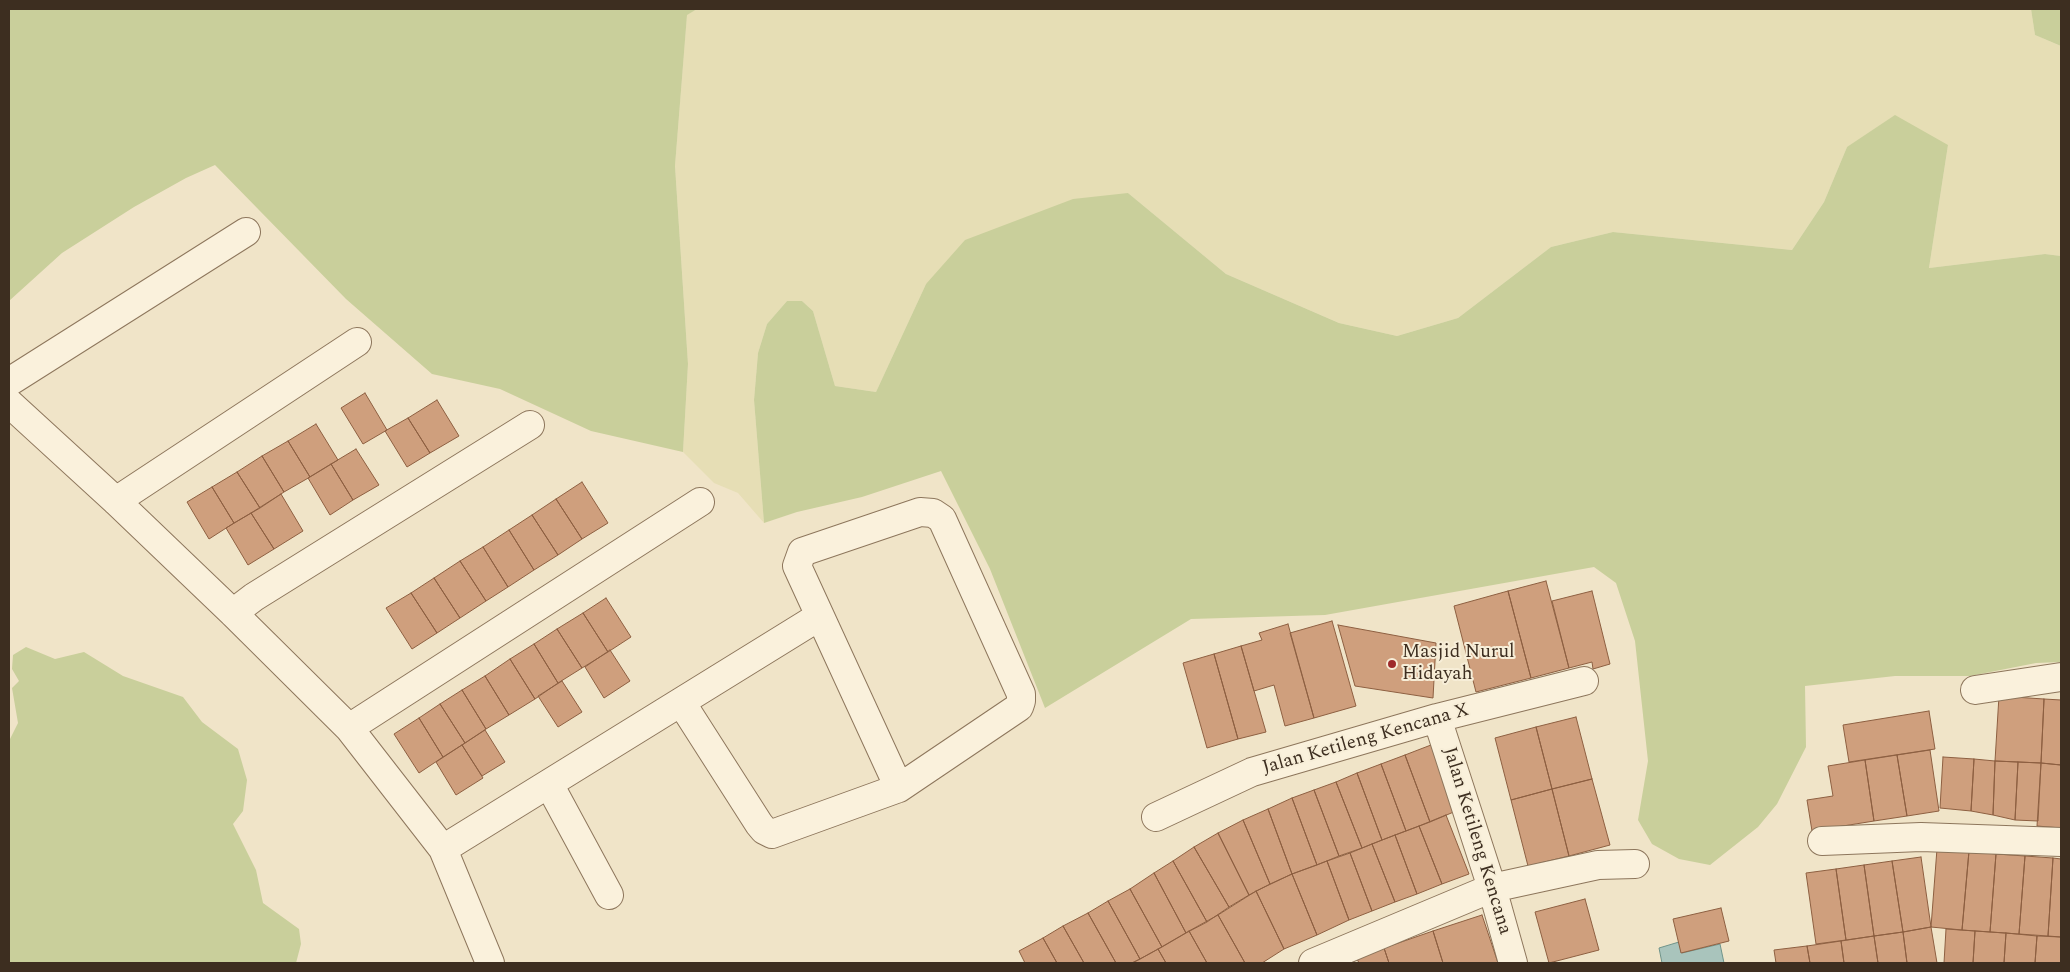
<!DOCTYPE html>
<style>
body{margin:0}
#map{position:relative;width:2070px;height:972px;overflow:hidden;background:#f0e4c8;font-family:Spectral,serif}
canvas{display:block}
.frame{position:absolute;inset:0;border:10px solid #3d2e20;pointer-events:none}
</style>
<div id="map">
<canvas width="2070" height="972"></canvas>
<div class="frame"></div>
</div>
<script>
const context = document.querySelector('canvas').getContext('2d');
context.lineJoin = 'round';
function paint(path, color) {
  context.fillStyle = color;
  context.fill(path, 'evenodd');
}
function poly(rows) {
  const path = new Path2D();
  for (const r of rows) {
    path.moveTo(r[0], r[1]);
    for (let i = 2; i < r.length; i += 2) path.lineTo(r[i], r[i + 1]);
  }
  return path;
}
function trace(path, color, width, dash) {
  context.strokeStyle = color;
  context.lineWidth = width;
  context.lineCap = dash ? 'butt' : 'round';
  context.setLineDash(dash || []);
  context.stroke(path);
}
function write(font, color, halo, rows, align = 'center') {
  context.font = font + ' Spectral,serif';
  context.lineWidth = 4;
  context.setLineDash([]);
  context.textBaseline = 'middle';
  context.strokeStyle = halo;
  context.fillStyle = color;
  for (const [text, x, y, turn = 0] of rows) {
    context.save();
    context.translate(x, y);
    context.rotate((+turn || 0) * Math.PI / 180);
    context.textAlign = isNaN(turn) ? turn : align;
    if (halo) context.strokeText(text, 0, 0);
    context.fillText(text, 0, 0);
    context.restore();
  }
}
const farmland = poly([
 [697,9,2031,9,2035,35,2061,46,2061,256,2045,254,1929,268,1948,145,1847,147,1824,202,1792,250,1613,232,1551,247,1458,318,1397,336,1339,323,1226,274,1128,193,926,284,876,392,835,386,813,311,802,301,787,301,767,324,758,353,754,400,764,523,738,493,714,483,683,452,688,364,675,166,687,14]
]);
const green = poly([
 [9,9,697,9,687,15,675,166,688,364,683,452,591,431,500,389,432,374,346,299,215,165,186,178,134,207,62,253,9,301],
 [2031,9,2061,9,2061,46,2035,35],
 [1895,115,1948,145,1929,268,2045,254,2061,256,2061,662,2036,663,1970,676,1895,676,1805,686,1806,747,1777,804,1758,827,1710,865,1679,859,1652,844,1638,820,1648,761,1635,641,1616,583,1594,567,1325,615,1191,619,1045,708,990,569,941,471,862,497,797,512,764,523,754,400,758,353,767,324,787,301,802,301,813,311,835,386,876,392,926,284,965,240,1073,199,1128,193,1226,274,1339,323,1397,336,1458,318,1551,247,1613,232,1792,250,1824,202,1847,147],
 [26,647,55,659,84,652,123,676,183,697,202,722,238,749,247,780,243,811,233,824,256,870,263,903,299,929,301,944,296,963,9,963,9,741,18,723,12,688,19,681,12,669,13,655]
]);
const water = poly([
 [1679,942,1682,953,1720,944,1724,963,1662,963,1659,948,1679,942]
]);
const building = poly([
 [365,393,387,430,363,444,341,408,365,393],
 [437,400,459,436,430,453,408,418,437,400],
 [408,418,430,453,407,467,385,431,408,418],
 [316,424,338,460,310,477,288,441,316,424],
 [288,441,310,477,284,492,262,456,288,441],
 [356,449,379,485,353,500,331,464,356,449],
 [262,456,284,492,260,508,237,472,262,456],
 [331,464,353,500,330,515,308,478,331,464],
 [237,472,260,508,234,523,212,487,237,472],
 [582,482,608,523,582,539,556,499,582,482],
 [212,487,234,523,209,539,187,502,212,487],
 [281,494,303,531,274,549,251,513,281,494],
 [556,499,582,539,558,555,532,515,556,499],
 [251,513,274,549,248,565,226,528,251,513],
 [532,515,558,555,534,570,509,530,532,515],
 [509,530,534,570,508,587,483,547,509,530],
 [483,547,508,587,486,601,460,561,483,547],
 [460,561,486,601,460,618,434,578,460,561],
 [434,578,460,618,437,633,411,593,434,578],
 [1546,581,1569,668,1531,678,1508,591,1546,581],
 [1508,591,1531,678,1476,692,1454,606,1508,591],
 [1592,591,1610,664,1593,669,1592,662,1569,668,1552,601,1592,591],
 [411,593,437,633,412,649,386,608,411,593],
 [606,598,631,637,608,652,583,613,606,598],
 [583,613,608,652,582,668,557,629,583,613],
 [1332,621,1356,706,1314,718,1290,633,1332,621],
 [1288,624,1314,718,1285,726,1274,685,1254,691,1241,646,1262,640,1259,633,1288,624],
 [1338,625,1436,643,1433,698,1355,686,1338,625],
 [557,629,582,668,558,683,534,644,557,629],
 [534,644,558,683,535,699,510,659,534,644],
 [1241,646,1266,732,1238,739,1214,654,1241,646],
 [610,650,630,681,604,698,585,667,610,650],
 [1214,654,1238,739,1207,748,1183,663,1214,654],
 [510,659,535,699,509,715,485,676,510,659],
 [485,676,509,715,486,729,462,690,485,676],
 [562,681,582,712,558,727,538,696,562,681],
 [462,690,486,729,465,743,440,704,462,690],
 [1999,696,2044,699,2041,763,1995,761,1999,696],
 [2044,699,2061,700,2061,765,2041,763,2044,699],
 [440,704,465,743,443,757,419,718,440,704],
 [1929,711,1935,749,1849,762,1843,725,1929,711],
 [1576,717,1592,779,1552,789,1536,727,1576,717],
 [419,718,443,757,419,773,394,734,419,718],
 [1536,727,1552,789,1511,800,1495,738,1536,727],
 [485,730,505,762,482,776,462,745,485,730],
 [462,745,483,778,456,795,436,762,462,745],
 [1431,745,1456,811,1430,822,1405,755,1431,745],
 [1930,750,1939,811,1907,816,1897,755,1930,750],
 [1405,755,1430,822,1406,831,1381,764,1405,755],
 [1897,755,1907,816,1874,821,1865,760,1897,755],
 [1943,757,1974,759,1971,811,1940,808,1943,757],
 [1974,759,1995,761,1993,815,1971,811,1974,759],
 [1865,760,1874,821,1812,831,1807,800,1833,796,1828,766,1865,760],
 [1995,761,2018,762,2015,820,1993,815,1995,761],
 [2018,762,2041,763,2038,821,2015,820,2018,762],
 [2041,763,2061,765,2061,828,2037,826,2041,763],
 [1381,764,1406,831,1382,840,1357,773,1381,764],
 [1357,773,1382,840,1362,848,1336,782,1357,773],
 [1592,779,1610,845,1569,856,1552,789,1592,779],
 [1336,782,1362,848,1339,856,1314,790,1336,782],
 [1552,789,1569,856,1528,866,1511,800,1552,789],
 [1314,790,1339,856,1317,865,1292,798,1314,790],
 [1292,798,1317,865,1292,874,1268,809,1292,798],
 [1268,809,1292,874,1270,884,1243,820,1268,809],
 [1446,815,1469,874,1442,884,1419,826,1446,815],
 [1243,820,1270,884,1249,895,1218,833,1243,820],
 [1419,826,1442,884,1417,894,1395,835,1419,826],
 [1218,833,1249,895,1229,907,1194,847,1218,833],
 [1395,835,1417,894,1395,902,1372,844,1395,835],
 [1372,844,1395,902,1372,911,1350,853,1372,844],
 [1194,847,1229,907,1207,922,1173,861,1194,847],
 [1937,849,1969,851,1962,930,1931,927,1937,849],
 [1969,851,1996,854,1990,932,1962,930,1969,851],
 [1350,853,1372,911,1349,920,1327,861,1350,853],
 [1996,854,2025,856,2019,934,1990,932,1996,854],
 [2025,856,2053,858,2048,936,2019,934,2025,856],
 [1921,857,1931,927,1903,932,1892,861,1921,857],
 [2053,858,2061,859,2061,937,2048,936,2053,858],
 [1173,861,1207,922,1186,933,1154,873,1173,861],
 [1327,861,1349,920,1317,935,1292,874,1327,861],
 [1892,861,1903,932,1874,936,1864,865,1892,861],
 [1864,865,1874,936,1846,940,1836,869,1864,865],
 [1836,869,1846,940,1816,944,1806,873,1836,869],
 [1154,873,1186,933,1162,947,1130,889,1154,873],
 [1292,874,1317,935,1284,949,1256,891,1292,874],
 [1130,889,1162,947,1140,959,1108,901,1130,889],
 [1256,891,1284,949,1262,963,1245,963,1218,915,1256,891],
 [1585,899,1599,950,1549,963,1535,912,1585,899],
 [1108,901,1140,959,1132,963,1116,963,1088,913,1108,901],
 [1721,908,1729,941,1681,953,1673,919,1721,908],
 [1088,913,1116,963,1084,963,1063,926,1088,913],
 [1218,915,1245,963,1207,963,1189,931,1218,915],
 [1482,915,1498,963,1443,963,1433,931,1482,915],
 [1063,926,1084,963,1057,963,1043,938,1063,926],
 [1931,927,1937,963,1907,963,1903,932,1931,927],
 [1946,929,1975,931,1973,963,1944,963,1946,929],
 [1189,931,1207,963,1166,963,1158,949,1189,931],
 [1433,931,1443,963,1389,963,1384,948,1433,931],
 [1975,931,2006,933,2004,963,1973,963,1975,931],
 [1903,932,1907,963,1878,963,1874,936,1903,932],
 [2006,933,2037,936,2035,963,2004,963,2006,933],
 [1874,936,1878,963,1844,963,1841,941,1874,936],
 [2037,936,2061,937,2061,963,2035,963,2037,936],
 [1043,938,1057,963,1025,963,1019,951,1043,938],
 [1841,941,1844,963,1810,963,1807,946,1841,941],
 [1807,946,1810,963,1776,963,1774,950,1807,946],
 [1384,948,1389,963,1359,963,1357,959,1384,948],
 [1158,949,1166,963,1132,963,1140,959,1158,949]
]);
const minor = poly([
 [9,382,246,232],
 [9,403,116,501,233,613,349,728,443,849,490,963],
 [116,501,357,342],
 [233,613,254,597,530,425],
 [1975,690,2061,677],
 [681,702,759,824,764,830,772,834,899,788,1019,707,1021,701,1021,694,942,519,933,513,920,512,802,552,797,566,899,788],
 [1437,718,1492,888,1513,963],
 [349,728,700,502],
 [549,784,609,895],
 [1156,817,1252,772,1437,718,1584,681],
 [1822,841,1921,837,2061,842],
 [443,849,820,616],
 [1313,963,1492,888,1598,865,1635,864]
]);
const markers = [
 [1392,664,5,"#9e2a2b"]
];
const poiNames = [
 ["Masjid Nurul",1402,653],
 ["Hidayah",1402,675]
];
const streetNames = [
 ["Jalan Ketileng Kencana X",1366,740,-16],
 ["Jalan Ketileng Kencana",1476,841,73]
];
paint(farmland, '#e6deb5');
paint(green, '#c9cf9b');
paint(water, '#a9c4bc');
trace(water, '#6f938a', 1);
paint(building, '#cf9f7d');
trace(building, '#8d5f41', 1);
trace(minor, '#8d765c', 30);
trace(minor, '#faf1dc', 28);
for (const [x, y, r, color] of markers) {
  const dot = new Path2D();
  dot.arc(x, y, r, 0, 2 * Math.PI);
  context.fillStyle = color;
  context.fill(dot);
  trace(dot, '#f7eed8', 2);
}
write('19px', '#3d2e20', '#f7eed8', poiNames, 'left');
write('19px', '#3d2e20', '#f7eed8', streetNames);
</script>
